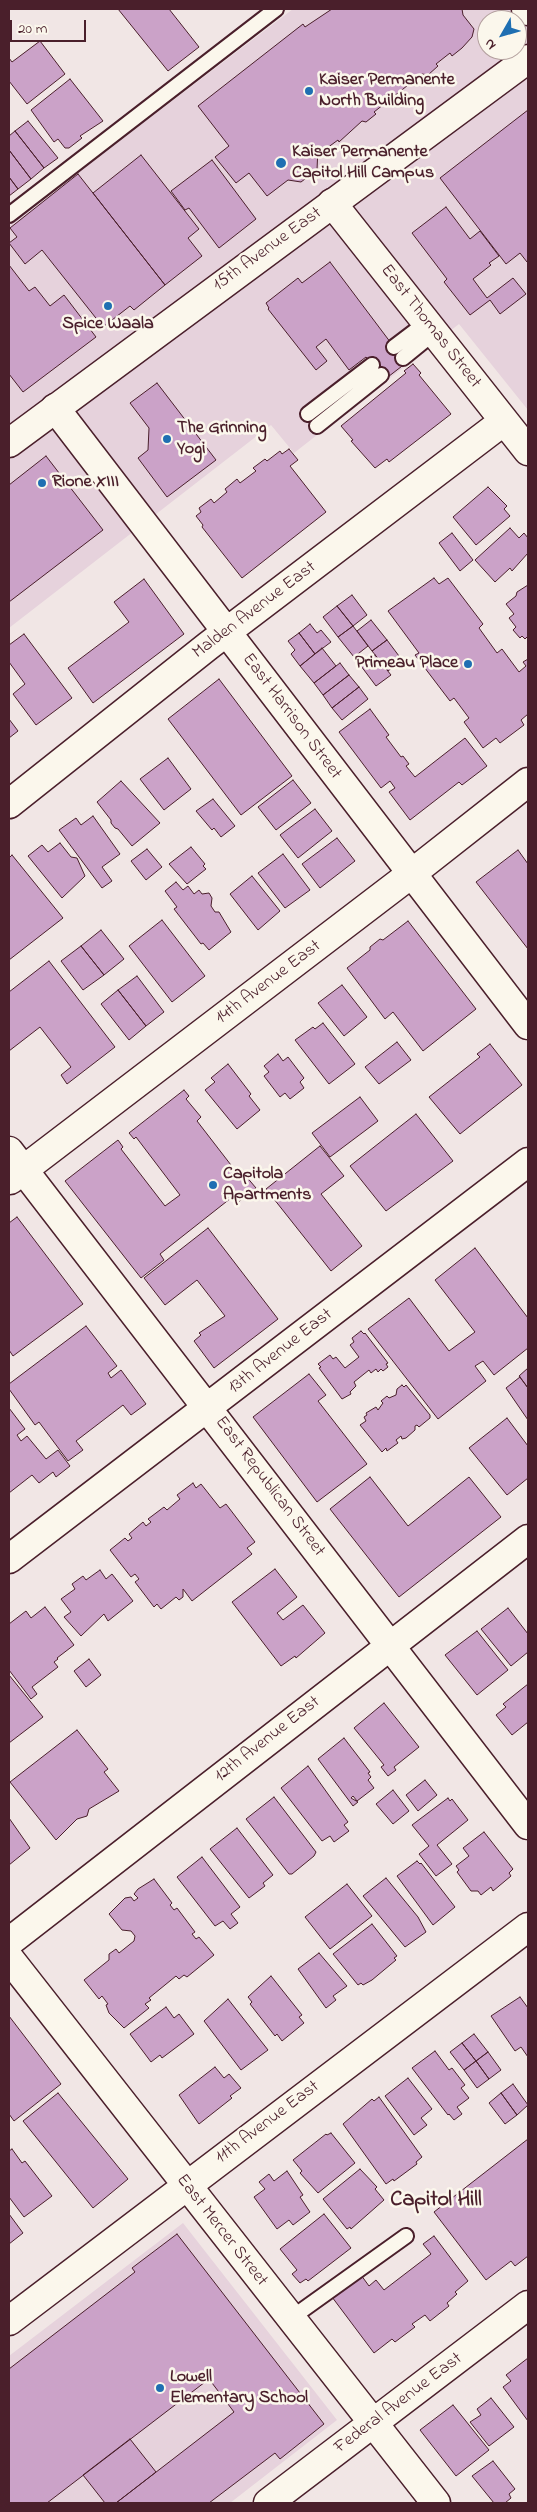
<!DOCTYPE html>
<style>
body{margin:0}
#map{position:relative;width:537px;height:2512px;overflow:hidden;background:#f1e6e5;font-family:"Indie Flower",sans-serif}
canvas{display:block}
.frame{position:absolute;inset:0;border:10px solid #4a1f2b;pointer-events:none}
.north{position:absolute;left:477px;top:10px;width:50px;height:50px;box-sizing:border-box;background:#fbf7ec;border:1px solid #b4a19f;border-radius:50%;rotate:232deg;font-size:14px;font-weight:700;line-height:20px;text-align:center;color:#4a1f2b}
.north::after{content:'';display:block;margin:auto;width:18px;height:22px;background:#1f6fb2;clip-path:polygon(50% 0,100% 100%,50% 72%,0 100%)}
.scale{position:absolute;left:10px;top:20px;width:76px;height:22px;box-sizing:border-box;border:2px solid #4a1f2b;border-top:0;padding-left:6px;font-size:15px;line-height:18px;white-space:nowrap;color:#4a1f2b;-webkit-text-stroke:4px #fbf7ec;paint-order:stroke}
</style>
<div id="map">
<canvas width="537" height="2512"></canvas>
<div class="frame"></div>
<div class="north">N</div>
<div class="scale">20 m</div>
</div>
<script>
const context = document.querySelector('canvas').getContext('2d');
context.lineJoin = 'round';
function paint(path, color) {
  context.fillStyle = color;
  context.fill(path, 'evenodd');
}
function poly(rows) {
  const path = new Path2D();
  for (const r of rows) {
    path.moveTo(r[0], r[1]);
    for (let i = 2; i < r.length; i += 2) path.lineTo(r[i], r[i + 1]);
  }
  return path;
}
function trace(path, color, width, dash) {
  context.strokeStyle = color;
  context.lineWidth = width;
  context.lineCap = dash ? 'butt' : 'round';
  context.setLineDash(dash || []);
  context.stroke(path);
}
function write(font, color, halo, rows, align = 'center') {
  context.font = font + ' "Indie Flower",sans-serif';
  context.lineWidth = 5;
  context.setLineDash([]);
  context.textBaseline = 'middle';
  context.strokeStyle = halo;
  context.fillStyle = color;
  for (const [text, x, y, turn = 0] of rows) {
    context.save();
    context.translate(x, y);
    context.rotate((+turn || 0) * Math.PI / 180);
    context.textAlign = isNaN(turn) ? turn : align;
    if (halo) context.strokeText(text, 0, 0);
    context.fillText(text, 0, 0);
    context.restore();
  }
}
const built = poly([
 [293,9,528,9,528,410,459,324,294,453,271,425,9,628,9,225],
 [487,20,517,20,517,50,487,50],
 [183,2223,337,2420,230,2503,9,2503,9,2356]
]);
const building = poly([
 [118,9,169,9,199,47,168,71,118,9],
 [332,9,462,9,463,15,474,29,472,37,462,48,452,56,450,53,436,64,438,66,428,75,422,74,374,112,376,114,366,122,362,121,339,142,338,140,327,148,318,147,317,170,301,182,288,180,267,196,249,173,236,183,215,157,229,146,198,106,303,24,305,27,332,9],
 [40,41,65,74,27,104,9,81,9,58,12,62,40,41],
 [70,79,103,121,80,136,82,138,69,148,65,148,58,139,54,142,31,110,70,79],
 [528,110,528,260,527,262,520,253,506,264,440,178,528,110],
 [28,121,58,158,44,168,15,131,28,121],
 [15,131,44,168,31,179,9,150,9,136,15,131],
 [9,150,31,179,18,189,9,177,9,150],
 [141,155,199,229,188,238,202,256,165,285,93,193,141,155],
 [212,160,256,219,219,248,189,208,185,210,171,191,212,160],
 [78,174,165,285,134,310,130,306,103,327,42,250,25,264,9,243,17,237,10,228,78,174],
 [9,177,18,189,9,196,9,177],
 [446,207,470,239,480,231,499,256,489,263,491,265,473,279,487,298,513,278,526,294,500,314,490,300,470,315,444,282,447,279,412,233,446,207],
 [330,262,406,363,384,380,366,357,349,370,326,339,316,347,327,361,316,370,268,309,269,308,266,303,298,278,302,283,330,262],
 [9,265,29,291,35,287,50,306,64,295,96,337,23,392,9,374,9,265],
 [413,364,421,373,419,375,451,414,389,462,387,459,375,468,351,441,353,440,341,426,406,373,404,371,413,364],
 [157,383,216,460,167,497,138,458,148,450,149,428,130,403,157,383],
 [289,449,298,460,290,466,326,512,242,578,202,527,203,525,196,516,201,512,199,508,211,499,214,503,227,492,225,489,237,479,240,483,256,471,253,468,265,459,267,461,280,451,282,454,289,449],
 [46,456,103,530,9,602,9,485,46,456],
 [488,487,507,506,504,509,510,516,476,545,453,517,488,487],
 [510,528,519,538,524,533,528,538,528,553,512,571,510,568,495,582,475,560,510,528],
 [452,533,473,560,460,571,439,543,452,533],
 [434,578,439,584,448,578,483,624,479,628,497,653,502,649,519,672,526,666,523,662,528,659,528,714,521,720,524,725,500,743,496,738,483,748,464,722,469,718,454,698,450,701,415,655,419,653,388,611,434,578],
 [144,579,184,634,93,703,68,668,129,622,114,602,144,579],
 [528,585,528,636,525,639,522,636,520,638,513,630,516,627,509,618,514,614,506,604,516,596,517,592,528,585],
 [352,595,367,615,353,626,337,606,352,595],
 [337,606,353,626,338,637,323,617,337,606],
 [371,620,387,640,372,651,357,631,371,620],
 [310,624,317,633,321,630,331,642,315,654,299,633,310,624],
 [353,626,368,646,354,657,338,637,353,626],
 [299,633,315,654,300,666,291,654,295,650,288,641,299,633],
 [24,634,72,698,36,725,13,694,25,684,9,662,9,645,24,634],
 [387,640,402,660,388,671,372,651,387,640],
 [322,648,336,666,314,683,300,666,322,648],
 [375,655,391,675,376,686,361,666,375,655],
 [340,663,349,675,323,695,314,683,340,663],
 [349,675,359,687,332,708,323,695,349,675],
 [219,679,292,776,241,815,168,719,219,679],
 [359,687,368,699,342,720,332,708,359,687],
 [370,709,389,735,386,737,401,757,403,756,409,764,406,766,415,777,465,738,487,766,462,785,459,782,410,820,389,792,395,788,390,781,381,788,339,732,370,709],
 [9,719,18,731,9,738,9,719],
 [168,758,191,789,164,810,140,779,168,758],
 [293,780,311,803,276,830,258,807,293,780],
 [121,781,160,823,132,846,118,829,115,828,111,823,111,820,97,802,121,781],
 [213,799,235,826,221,837,214,828,212,830,196,811,213,799],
 [315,809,332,831,298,858,280,835,315,809],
 [93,816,120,854,102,867,112,881,102,888,59,830,76,818,81,825,93,816],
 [337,838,355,861,320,888,302,864,337,838],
 [60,843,71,857,77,858,85,876,62,898,28,856,42,845,48,852,60,843],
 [191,847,205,864,203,866,206,869,187,884,169,864,191,847],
 [147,849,162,867,146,880,131,861,147,849],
 [518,850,528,864,528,949,476,882,518,850],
 [283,854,310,890,285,908,258,873,283,854],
 [12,855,63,918,9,960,9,858,12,855],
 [252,876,280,911,258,930,230,894,252,876],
 [176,882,183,890,188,886,194,894,199,890,202,894,209,893,212,898,211,906,215,912,219,912,231,932,209,950,203,943,201,944,174,909,177,907,165,891,176,882],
 [162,920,205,976,172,1002,129,946,162,920],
 [408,921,476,1009,423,1051,393,1012,385,1019,347,968,370,950,370,947,380,939,383,940,408,921],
 [101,930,124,959,104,975,81,946,101,930],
 [81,946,104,975,83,990,61,961,81,946],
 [49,961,115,1047,67,1084,61,1075,71,1067,40,1027,9,1051,9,992,49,961],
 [137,976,164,1012,146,1026,118,990,137,976],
 [342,985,367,1017,344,1036,318,1003,342,985],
 [118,990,146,1026,129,1040,101,1004,118,990],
 [323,1023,355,1064,329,1084,295,1040,313,1027,315,1029,323,1023],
 [397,1042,411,1060,379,1084,365,1067,397,1042],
 [490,1044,522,1085,460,1134,429,1097,480,1057,477,1054,490,1044],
 [278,1054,283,1061,288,1057,304,1078,300,1082,304,1088,290,1099,285,1093,280,1097,264,1076,269,1072,264,1066,278,1054],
 [228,1064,251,1094,249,1096,260,1110,237,1129,205,1090,215,1082,211,1078,228,1064],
 [184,1090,189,1096,186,1099,201,1117,197,1121,241,1178,245,1175,256,1188,236,1204,231,1198,160,1254,164,1260,141,1278,65,1181,118,1140,123,1147,121,1149,165,1206,180,1195,136,1137,134,1139,129,1133,184,1090],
 [360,1097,378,1121,330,1157,312,1133,360,1097],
 [416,1114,453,1161,386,1211,350,1166,416,1114],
 [320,1146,344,1176,321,1194,362,1246,331,1271,266,1189,320,1146],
 [17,1217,83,1304,13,1356,9,1350,9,1223,17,1217],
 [208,1228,278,1319,214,1368,194,1341,201,1335,199,1333,225,1316,197,1280,165,1305,144,1278,208,1228],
 [475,1248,528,1318,528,1348,494,1375,483,1361,475,1366,486,1381,438,1419,368,1329,409,1298,449,1351,475,1332,435,1280,475,1248],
 [86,1326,117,1366,108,1373,111,1378,121,1370,146,1404,131,1415,123,1405,76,1441,83,1450,68,1461,39,1422,35,1425,9,1389,9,1384,86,1326],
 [361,1331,364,1334,365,1333,388,1363,386,1364,388,1367,383,1371,381,1369,378,1372,376,1369,371,1373,369,1370,354,1382,356,1386,350,1392,351,1394,342,1399,319,1368,321,1367,318,1364,330,1355,333,1359,336,1357,345,1368,359,1357,350,1345,354,1342,352,1338,361,1331],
 [528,1368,528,1388,519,1376,528,1368],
 [309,1374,326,1395,318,1401,367,1464,317,1502,253,1417,309,1374],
 [520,1377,528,1388,528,1420,506,1388,520,1377],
 [402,1385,404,1387,406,1385,430,1415,430,1418,419,1427,417,1425,415,1426,415,1430,406,1438,402,1439,401,1436,396,1440,398,1443,387,1451,386,1448,382,1452,360,1425,366,1421,364,1417,367,1415,366,1413,376,1407,378,1410,383,1403,381,1401,387,1396,389,1398,396,1395,397,1389,402,1385],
 [9,1408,25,1429,17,1435,21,1441,27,1436,46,1459,58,1450,70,1466,56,1477,53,1472,39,1483,32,1475,9,1493,9,1408],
 [507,1418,528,1446,528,1478,507,1495,469,1448,507,1418],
 [370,1477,408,1526,469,1477,501,1517,399,1597,330,1509,370,1477],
 [193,1483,196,1488,201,1484,220,1508,226,1504,255,1542,247,1548,252,1554,192,1601,183,1589,183,1597,179,1600,176,1597,161,1609,157,1604,154,1607,135,1582,139,1579,135,1574,131,1577,110,1550,125,1538,128,1541,132,1538,129,1534,143,1522,146,1526,151,1522,148,1519,164,1507,167,1510,180,1499,177,1495,193,1483],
 [275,1569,297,1597,277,1613,283,1620,303,1605,325,1633,296,1658,295,1656,281,1666,232,1602,275,1569],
 [100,1570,106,1579,112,1574,133,1601,108,1621,104,1614,81,1636,64,1617,71,1612,61,1599,75,1589,72,1584,83,1576,86,1580,100,1570],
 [45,1607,74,1645,57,1658,58,1659,54,1662,58,1667,32,1687,37,1694,31,1699,9,1670,9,1624,26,1611,31,1618,45,1607],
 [508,1608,528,1634,528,1652,511,1666,481,1629,508,1608],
 [477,1631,508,1670,477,1695,445,1655,477,1631],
 [89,1659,101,1675,86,1687,74,1671,89,1659],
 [9,1675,43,1717,9,1743,9,1675],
 [528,1684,528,1722,512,1735,496,1715,506,1707,503,1704,528,1684],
 [384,1703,419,1747,394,1767,396,1770,388,1776,381,1767,384,1765,354,1728,384,1703],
 [77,1730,108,1769,104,1772,119,1791,89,1809,87,1816,77,1819,56,1840,10,1782,77,1730],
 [344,1738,370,1772,368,1773,371,1777,368,1780,374,1788,357,1801,353,1796,351,1798,358,1802,353,1806,318,1759,344,1738],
 [308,1766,348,1822,344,1825,349,1831,334,1842,330,1836,322,1841,281,1788,308,1766],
 [425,1780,437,1795,418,1811,406,1795,425,1780],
 [393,1790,409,1811,393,1824,376,1804,393,1790],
 [274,1797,316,1852,314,1856,292,1874,289,1874,246,1819,274,1797],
 [448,1798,450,1801,452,1799,468,1820,437,1845,452,1864,436,1876,419,1854,429,1846,412,1825,448,1798],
 [9,1818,30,1848,9,1865,9,1818],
 [237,1828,273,1875,263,1883,265,1886,249,1898,210,1849,237,1828],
 [484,1832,513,1869,509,1873,511,1876,493,1891,491,1887,481,1895,478,1891,471,1891,457,1872,459,1870,456,1866,469,1856,463,1848,484,1832],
 [202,1857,240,1907,231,1914,238,1923,230,1929,223,1921,215,1926,177,1877,202,1857],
 [417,1861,420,1864,421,1863,455,1907,433,1925,397,1876,417,1861],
 [386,1878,418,1917,426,1932,405,1947,363,1896,386,1878],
 [154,1879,172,1903,170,1905,174,1910,177,1908,195,1932,192,1934,196,1939,199,1937,214,1955,187,1977,184,1975,179,1979,176,1976,149,1998,151,2000,145,2004,149,2008,124,2028,109,2013,106,2005,108,2004,102,1996,99,1999,84,1980,109,1960,109,1954,116,1949,119,1953,134,1941,135,1936,131,1931,122,1930,109,1914,125,1898,131,1897,134,1901,138,1898,134,1894,138,1889,154,1879],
 [347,1884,372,1916,330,1949,305,1917,347,1884],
 [372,1924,397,1956,394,1958,396,1960,372,1980,363,1985,361,1983,358,1985,333,1954,372,1924],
 [319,1953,347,1986,333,1996,336,2000,326,2008,298,1969,319,1953],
 [271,1976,302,2015,299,2017,304,2023,282,2041,277,2034,275,2036,250,2004,252,2002,248,1997,271,1976],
 [520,1997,528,2008,528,2057,521,2047,515,2051,491,2016,520,1997],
 [228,1999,268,2050,241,2070,204,2021,228,1999],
 [166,2007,174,2018,179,2014,194,2034,162,2058,160,2055,151,2062,130,2034,166,2007],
 [9,2016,61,2084,14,2121,9,2114,9,2016],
 [474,2034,488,2052,476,2061,462,2043,474,2034],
 [462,2043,476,2061,464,2070,450,2052,462,2043],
 [435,2051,449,2070,452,2068,465,2085,461,2088,469,2098,457,2107,462,2114,454,2120,449,2114,448,2115,412,2068,435,2051],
 [488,2052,501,2070,489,2079,476,2061,488,2052],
 [476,2061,489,2079,477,2088,464,2070,476,2061],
 [215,2067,224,2078,229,2074,241,2088,230,2096,232,2098,199,2124,179,2095,215,2067],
 [408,2078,432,2109,421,2118,427,2125,414,2135,385,2096,408,2078],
 [513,2084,528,2105,517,2115,501,2093,513,2084],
 [58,2093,128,2179,93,2208,23,2121,58,2093],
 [501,2093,517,2115,505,2124,489,2103,501,2093],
 [379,2097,422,2157,416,2162,417,2164,394,2181,393,2179,386,2184,343,2124,372,2099,374,2101,379,2097],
 [331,2133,355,2163,318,2193,300,2173,302,2171,293,2160,326,2134,327,2135,331,2133],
 [528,2139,528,2256,515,2266,511,2261,486,2280,434,2212,528,2139],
 [12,2149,22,2163,25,2161,52,2196,24,2217,9,2197,9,2151,12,2149],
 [360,2169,377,2187,375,2189,384,2200,351,2229,350,2227,347,2229,323,2199,360,2169],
 [287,2171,303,2195,300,2197,310,2212,293,2225,289,2220,277,2229,254,2197,265,2189,259,2182,269,2174,274,2181,287,2171],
 [9,2214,23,2233,9,2244,9,2214],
 [324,2214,351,2248,308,2281,306,2279,300,2283,292,2274,297,2270,280,2249,324,2214],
 [177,2234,324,2424,280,2459,275,2453,209,2503,116,2503,234,2412,209,2379,47,2503,9,2503,9,2369,135,2272,132,2268,177,2234],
 [434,2236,468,2281,455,2292,457,2294,447,2303,449,2306,430,2321,425,2315,412,2324,415,2327,395,2342,392,2339,374,2353,332,2297,361,2275,369,2286,376,2280,384,2290,431,2254,423,2244,434,2236],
 [528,2358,528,2421,503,2387,511,2381,506,2375,528,2358],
 [491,2398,514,2427,489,2446,470,2422,481,2415,477,2409,491,2398],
 [453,2405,489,2450,456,2476,420,2430,453,2405],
 [130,2439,156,2472,116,2503,105,2503,83,2475,130,2439],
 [493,2461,515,2489,509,2494,511,2498,505,2503,494,2503,472,2476,493,2461]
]);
const lane = poly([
 [9,215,276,9],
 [394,347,427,322],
 [403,358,435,332],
 [308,414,372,365],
 [317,426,381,375],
 [290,2319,406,2236]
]);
const street = poly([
 [332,203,528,451],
 [55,408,528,1025],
 [9,804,208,646,504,421],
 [9,1151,528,1825],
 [10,1180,411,874,528,782],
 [9,1559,528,1162],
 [9,1958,436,2503],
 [9,2321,528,1927],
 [268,2503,528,2305]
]);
const secondary = poly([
 [526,9,528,11],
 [9,443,528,59],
 [9,1942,528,1539]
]);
const markers = [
 [309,91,5,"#1f6fb2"],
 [281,163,6,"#1f6fb2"],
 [108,306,5,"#1f6fb2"],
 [167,439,5,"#1f6fb2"],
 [42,483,5,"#1f6fb2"],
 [468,664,5,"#1f6fb2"],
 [213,1185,5,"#1f6fb2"],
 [160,2388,5,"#1f6fb2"]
];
const poiNames = [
 ["Kaiser Permanente",319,81],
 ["North Building",319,102],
 ["Kaiser Permanente",292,153],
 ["Capitol Hill Campus",292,174],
 ["Spice Waala",108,325,"center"],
 ["The Grinning",177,429],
 ["Yogi",177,450],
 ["Rione XIII",52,483],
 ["Primeau Place",458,664,"right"],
 ["Capitola",223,1175],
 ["Apartments",223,1196],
 ["Lowell",170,2378],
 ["Elementary School",170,2399]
];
const streetNames = [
 ["15th Avenue East",268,250,-36],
 ["East Thomas Street",430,327,52],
 ["Malden Avenue East",255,611,-37],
 ["East Harrison Street",291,717,53],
 ["14th Avenue East",269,983,-37],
 ["13th Avenue East",281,1352,-38],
 ["East Republican Street",269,1487,53],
 ["12th Avenue East",268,1740,-38],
 ["11th Avenue East",268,2123,-37],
 ["East Mercer Street",221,2231,52],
 ["Federal Avenue East",399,2404,-37]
];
const districtNames = [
 ["Capitol Hill",436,2201]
];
paint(built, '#e6d2dc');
paint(building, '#cba2c8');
trace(building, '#4a1f2b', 1);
trace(lane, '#4a1f2b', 18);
trace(street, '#4a1f2b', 31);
trace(secondary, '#4a1f2b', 31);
trace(lane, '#fbf7ec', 14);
trace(street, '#fbf7ec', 28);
trace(secondary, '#fbf7ec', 28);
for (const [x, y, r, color] of markers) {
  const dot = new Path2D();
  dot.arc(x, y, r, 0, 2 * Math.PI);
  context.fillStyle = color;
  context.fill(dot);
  trace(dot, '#fbf7ec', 2);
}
write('bold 18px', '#4a1f2b', '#fbf7ec', poiNames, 'left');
write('18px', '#4a1f2b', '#fbf7ec', streetNames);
write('bold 22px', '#4a1f2b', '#fbf7ec', districtNames);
</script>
